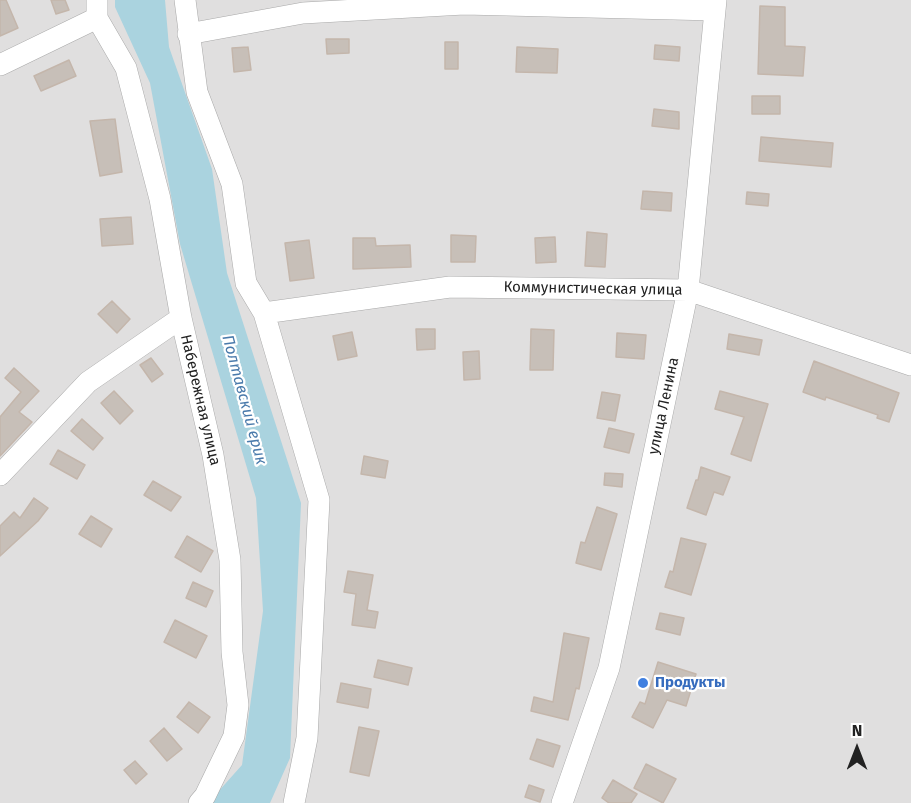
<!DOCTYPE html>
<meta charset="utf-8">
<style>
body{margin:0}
#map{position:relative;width:911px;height:803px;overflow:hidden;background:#f2efe9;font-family:"Fira Sans",sans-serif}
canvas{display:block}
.north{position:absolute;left:827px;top:719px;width:60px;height:60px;-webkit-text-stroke:4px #fff;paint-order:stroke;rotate:0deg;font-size:16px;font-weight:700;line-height:24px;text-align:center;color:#222}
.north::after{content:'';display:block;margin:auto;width:21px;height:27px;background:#222;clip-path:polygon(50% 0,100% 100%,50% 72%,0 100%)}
</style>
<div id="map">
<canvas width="911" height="803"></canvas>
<div class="north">N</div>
</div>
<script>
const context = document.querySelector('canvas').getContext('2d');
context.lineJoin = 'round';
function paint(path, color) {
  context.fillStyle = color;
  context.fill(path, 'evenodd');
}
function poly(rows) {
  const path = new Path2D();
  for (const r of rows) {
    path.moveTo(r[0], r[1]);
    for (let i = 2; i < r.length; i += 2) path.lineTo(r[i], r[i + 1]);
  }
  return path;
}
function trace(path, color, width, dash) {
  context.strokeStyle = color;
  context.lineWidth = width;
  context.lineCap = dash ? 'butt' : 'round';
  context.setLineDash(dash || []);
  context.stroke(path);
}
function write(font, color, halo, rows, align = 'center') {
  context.font = font + ' "Fira Sans",sans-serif';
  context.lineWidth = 4.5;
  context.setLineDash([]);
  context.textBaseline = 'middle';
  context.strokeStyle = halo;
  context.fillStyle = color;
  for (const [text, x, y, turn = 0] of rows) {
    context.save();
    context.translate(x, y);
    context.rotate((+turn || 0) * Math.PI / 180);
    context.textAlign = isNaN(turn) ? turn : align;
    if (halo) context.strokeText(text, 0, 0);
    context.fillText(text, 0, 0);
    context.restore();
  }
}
const residential = poly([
 [0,0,911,0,911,803,0,803]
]);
const water = poly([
 [115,0,165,0,169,47,212,169,227,273,301,503,290,758,270,803,208,803,242,765,263,611,256,498,180,244,150,83,115,7]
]);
const building = poly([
 [0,0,6,0,18,28,0,36,0,0],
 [51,0,65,0,69,10,56,14,51,0],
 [760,6,785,7,785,46,805,47,803,76,758,74,760,6],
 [326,39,349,39,349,53,327,54,326,39],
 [445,42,458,42,458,69,445,69,445,42],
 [655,45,680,47,679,61,654,59,655,45],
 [248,47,251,70,234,72,232,48,248,47],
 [517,47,558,49,557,73,516,72,517,47],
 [69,60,76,76,41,91,34,76,69,60],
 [752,96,780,96,780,114,752,114,752,96],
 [654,109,679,112,679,129,652,126,654,109],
 [115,119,122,172,100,176,90,121,115,119],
 [761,137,833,143,831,167,759,161,761,137],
 [643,191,672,193,671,211,641,209,643,191],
 [747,192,769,194,768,206,746,204,747,192],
 [131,217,133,244,102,246,100,219,131,217],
 [587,232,607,234,605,267,585,266,587,232],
 [451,235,476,236,475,262,451,262,451,235],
 [555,237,556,262,536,263,535,238,555,237],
 [353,238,375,238,376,246,410,245,411,267,353,269,353,238],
 [309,240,314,278,290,281,285,243,309,240],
 [112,301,130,319,117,333,98,314,112,301],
 [416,329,435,329,435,349,417,350,416,329],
 [531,329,554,330,553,370,530,370,531,329],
 [352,332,357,356,338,360,333,336,352,332],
 [617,333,646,335,644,359,616,357,617,333],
 [729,334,762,340,759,355,727,349,729,334],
 [479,351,480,379,464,380,463,352,479,351],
 [151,358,163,374,152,382,140,365,151,358],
 [814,361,899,393,889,422,877,418,878,415,826,397,825,400,803,392,814,361],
 [14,368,39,391,19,412,32,422,0,456,0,417,21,392,5,378,14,368],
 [114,391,133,411,120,424,101,403,114,391],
 [720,391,768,404,751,461,731,454,744,417,715,409,720,391],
 [602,392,620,395,615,421,597,418,602,392],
 [82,419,103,438,93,450,71,431,82,419],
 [609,428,634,434,629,453,604,447,609,428],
 [58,450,85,465,77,479,50,464,58,450],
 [364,456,388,461,385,478,361,474,364,456],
 [701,467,730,477,723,495,714,492,706,515,687,508,696,480,698,480,701,467],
 [605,473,623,474,622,487,604,485,605,473],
 [153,481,181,497,171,511,144,495,153,481],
 [34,498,48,508,38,521,0,556,0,526,14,512,20,518,34,498],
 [597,507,617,514,601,570,576,563,581,542,585,543,597,507],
 [91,516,112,529,101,547,79,534,91,516],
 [187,536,213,551,201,572,175,557,187,536],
 [681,538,706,544,691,595,665,587,670,571,673,572,681,538],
 [348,571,373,575,367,610,378,612,375,628,352,625,356,594,344,592,348,571],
 [193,582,213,591,206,607,186,598,193,582],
 [660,613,684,618,680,635,656,629,660,613],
 [175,620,207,636,196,658,164,642,175,620],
 [564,633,589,638,579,689,576,688,568,720,531,711,534,697,553,702,564,633],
 [378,660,412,668,408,685,374,677,378,660],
 [658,662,696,674,686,706,667,700,653,728,632,717,640,702,645,704,658,662],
 [341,683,371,689,368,708,337,702,341,683],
 [189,702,210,717,198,733,177,717,189,702],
 [359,727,379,731,369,776,350,772,359,727],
 [164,728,182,749,167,761,150,741,164,728],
 [537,739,560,746,553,767,530,759,537,739],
 [135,761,147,774,136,784,124,770,135,761],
 [646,764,676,779,663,803,634,788,646,764],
 [613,780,637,794,631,803,609,803,602,798,613,780],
 [529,785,544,790,540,802,525,797,529,785]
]);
const minor = poly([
 [97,0,97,18,126,68,160,199,181,318,213,455,230,560,232,652,238,705,234,736,205,796,199,803],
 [185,0,197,92,232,184,246,283,264,313,319,500,307,738,294,803],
 [188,34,303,13,464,4,715,10],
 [0,65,97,18],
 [264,313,450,287,688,290,911,365],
 [0,475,88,382,181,318],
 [562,803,609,668,688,290,716,0]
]);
const markers = [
 [643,683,6,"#3f7fe0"]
];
const streetNames = [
 ["Коммунистическая улица",593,289,1],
 ["Набережная улица",200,400,77],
 ["улица Ленина",664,406,-78]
];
const shopNames = [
 ["Продукты",655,683]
];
const waterNames = [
 ["Полтавский ерик",244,400,75]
];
paint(residential, '#e0dfdf');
paint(water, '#aad3df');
paint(building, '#c7bfb8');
trace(building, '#c4b6ab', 1.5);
trace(minor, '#a9a9a9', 22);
trace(minor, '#fff', 21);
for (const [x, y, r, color] of markers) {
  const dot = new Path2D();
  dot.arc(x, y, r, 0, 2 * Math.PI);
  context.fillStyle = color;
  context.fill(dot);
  trace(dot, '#fff', 2);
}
write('15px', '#222', '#fff', streetNames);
write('bold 15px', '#366cbe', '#fff', shopNames, 'left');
write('italic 16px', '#4a7aab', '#fff', waterNames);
</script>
